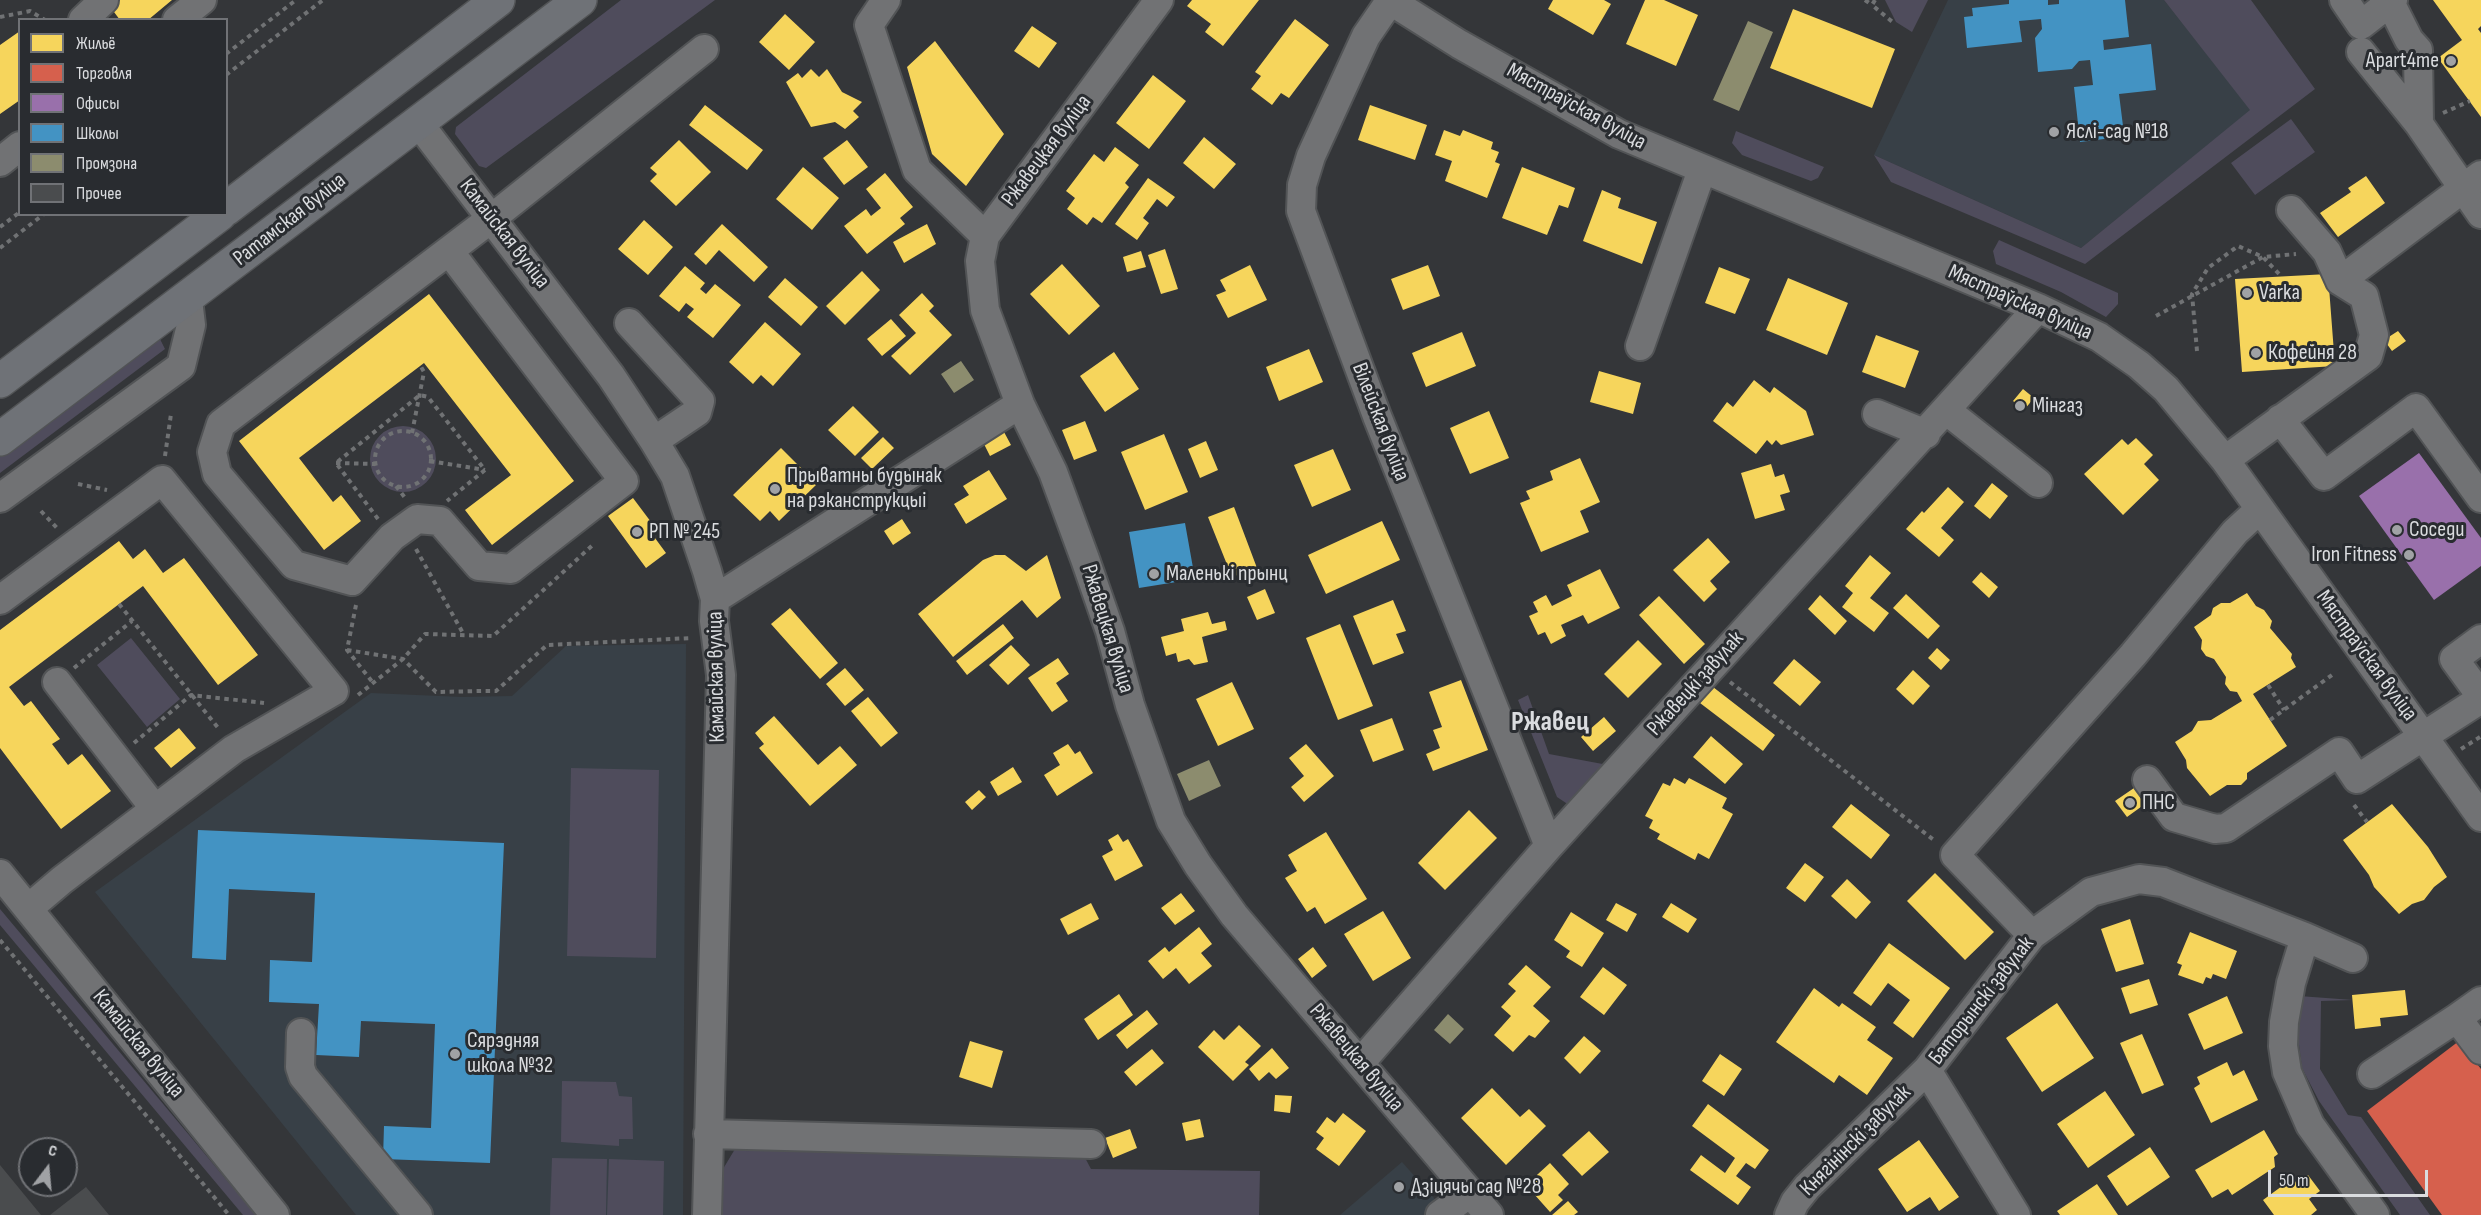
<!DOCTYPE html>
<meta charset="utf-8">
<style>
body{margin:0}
#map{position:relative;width:2481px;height:1215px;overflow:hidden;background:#343639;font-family:"Sofia Sans Condensed",sans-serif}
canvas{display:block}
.legend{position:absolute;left:18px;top:18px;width:210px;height:198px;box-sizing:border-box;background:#292c30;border:2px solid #707276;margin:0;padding:8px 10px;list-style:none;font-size:18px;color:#dadcdf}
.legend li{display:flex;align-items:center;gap:12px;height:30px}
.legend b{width:30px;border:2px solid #707276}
.north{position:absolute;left:18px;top:1137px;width:60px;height:60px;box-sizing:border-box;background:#292c30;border:2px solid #707276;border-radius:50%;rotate:16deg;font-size:16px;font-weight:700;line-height:24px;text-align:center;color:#dadcdf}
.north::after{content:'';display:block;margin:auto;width:21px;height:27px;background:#a0a2a5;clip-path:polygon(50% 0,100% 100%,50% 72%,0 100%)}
.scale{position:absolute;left:2268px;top:1170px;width:160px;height:27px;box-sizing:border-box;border:3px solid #dadcdf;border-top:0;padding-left:8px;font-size:18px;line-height:21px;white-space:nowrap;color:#dadcdf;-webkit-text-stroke:4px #292c30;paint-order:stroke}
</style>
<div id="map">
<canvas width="2481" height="1215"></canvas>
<ul class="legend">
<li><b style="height:16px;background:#f6d55c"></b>Жильё</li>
<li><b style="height:16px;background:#d6604d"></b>Торговля</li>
<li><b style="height:16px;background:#9970ab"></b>Офисы</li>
<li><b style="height:16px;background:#4393c3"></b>Школы</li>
<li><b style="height:16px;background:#8c8c6e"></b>Промзона</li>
<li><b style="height:16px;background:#4a4c4e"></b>Прочее</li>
</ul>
<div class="north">С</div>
<div class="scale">50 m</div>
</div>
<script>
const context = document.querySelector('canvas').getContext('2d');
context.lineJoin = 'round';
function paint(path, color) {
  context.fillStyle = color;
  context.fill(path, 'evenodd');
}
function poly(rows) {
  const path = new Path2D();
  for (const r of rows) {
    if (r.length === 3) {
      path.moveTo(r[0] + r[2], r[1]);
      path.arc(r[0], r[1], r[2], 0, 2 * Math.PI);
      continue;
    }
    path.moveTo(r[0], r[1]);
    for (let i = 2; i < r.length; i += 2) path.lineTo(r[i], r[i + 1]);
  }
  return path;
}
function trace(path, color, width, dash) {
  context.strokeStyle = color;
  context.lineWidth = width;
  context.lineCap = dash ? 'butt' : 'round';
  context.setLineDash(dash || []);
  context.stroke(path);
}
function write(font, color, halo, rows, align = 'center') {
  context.font = font + ' "Sofia Sans Condensed",sans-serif';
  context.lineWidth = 6;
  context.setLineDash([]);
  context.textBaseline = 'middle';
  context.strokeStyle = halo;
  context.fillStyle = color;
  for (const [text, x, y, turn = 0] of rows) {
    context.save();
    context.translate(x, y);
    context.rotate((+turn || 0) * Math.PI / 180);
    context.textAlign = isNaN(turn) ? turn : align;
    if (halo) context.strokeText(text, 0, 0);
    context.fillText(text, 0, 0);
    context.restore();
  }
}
const built = poly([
 [1948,0,2164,0,2251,110,2081,248,1874,155],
 [686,644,683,1215,356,1215,95,892,371,693,462,697,512,696,566,646],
 [1402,1162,1449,1215,1340,1215]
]);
const green = poly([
 [621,0,715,0,486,168,479,166,455,134,456,127],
 [1885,0,1928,0,1912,32,1896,22],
 [2164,0,2251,0,2315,89,2085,264,1891,182,1874,155,2081,248,2250,110],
 [2291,119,2315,152,2255,195,2231,163],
 [1736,131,1824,167,1818,178,1811,181,1742,155,1732,143],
 [1999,240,2118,293,2118,304,2106,317,2061,292,1996,264,1993,251],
 [160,339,165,349,0,473,0,457],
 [403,459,33],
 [131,638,180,699,147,727,97,665],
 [1528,695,1549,754,1608,765,1569,805,1557,797,1518,700],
 [571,768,659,770,656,958,567,956],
 [0,909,256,1215,243,1215,0,925],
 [2299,996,2353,1000,2321,1001,2320,1069,2348,1115,2361,1117,2430,1215,2400,1215,2319,1101,2302,1068,2298,1037],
 [562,1081,616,1082,619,1096,632,1097,633,1139,619,1139,619,1146,561,1142],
 [738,1144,1083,1154,1091,1169,1260,1171,1259,1215,717,1215,717,1179],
 [552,1158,607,1159,606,1215,550,1215],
 [609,1159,664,1161,663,1215,607,1215]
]);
const homes = poly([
 [105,0,172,0,148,20,120,20],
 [1192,0,1259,0,1223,46,1205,32,1211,24,1187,6],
 [1553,0,1604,0,1611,4,1593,35,1548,9],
 [1645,0,1664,0,1698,15,1676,66,1626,44],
 [2433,0,2481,0,2481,26,2478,29,2481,33,2481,117,2438,58,2462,40],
 [1793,9,1895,49,1872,108,1770,68],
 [785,14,815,42,789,70,759,42],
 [1295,19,1329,45,1289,98,1281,93,1272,105,1251,89,1261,76,1255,72],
 [1032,26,1057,43,1039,68,1014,51],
 [20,31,20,100,0,114,0,45],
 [935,41,1004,134,966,186,932,154,907,67],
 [811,69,819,77,827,69,842,92,862,102,853,111,859,117,845,129,835,122,811,127,786,82,798,73,802,78],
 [1153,75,1186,101,1149,149,1116,123],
 [705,105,763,150,747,170,689,125],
 [1370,105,1427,125,1415,160,1358,140],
 [1444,130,1460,136,1463,130,1493,142,1491,149,1499,152,1495,162,1500,164,1487,198,1445,181,1452,161,1435,155],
 [1204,137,1236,164,1214,189,1183,163],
 [679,140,711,172,676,206,650,181,657,174,650,168],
 [847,140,868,167,844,185,823,158],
 [1115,147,1139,165,1125,183,1129,187,1102,223,1093,217,1087,225,1067,209,1075,198,1066,191,1094,154,1104,162],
 [803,167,839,198,812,230,776,199],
 [1522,167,1575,188,1568,208,1559,205,1547,235,1502,218],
 [885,173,913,207,900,218,905,224,867,254,844,226,866,209,871,216,881,208,866,189],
 [2366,176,2385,203,2338,237,2320,213,2351,192,2348,188],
 [1148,178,1175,197,1167,207,1157,199,1143,218,1149,223,1137,240,1115,224],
 [1602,190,1621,198,1618,208,1657,222,1642,264,1583,241],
 [644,220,673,247,648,275,618,249],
 [722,224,768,267,754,282,719,250,706,265,694,254],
 [927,224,936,244,904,263,893,242],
 [1165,249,1178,289,1161,294,1148,255],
 [1141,251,1146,267,1127,272,1123,257],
 [1062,264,1100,306,1069,335,1030,294],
 [1250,265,1267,300,1228,318,1216,295,1226,291,1220,280],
 [1428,265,1440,296,1403,310,1391,279],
 [685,266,705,283,700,289,706,294,715,284,741,305,713,338,687,317,694,309,686,303,679,312,659,296],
 [1719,267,1750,279,1735,314,1705,303],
 [862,271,880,290,845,325,826,306],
 [2328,274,2335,366,2242,372,2235,279],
 [785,278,818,307,801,326,768,297],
 [1788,278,1848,303,1827,355,1766,330],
 [922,293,934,306,929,311,952,335,910,375,891,356,916,333,899,315],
 [429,294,574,481,492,545,465,510,511,475,424,363,299,458,333,502,341,495,361,521,324,550,239,441],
 [891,319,906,336,882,356,867,339],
 [765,322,801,354,773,386,761,375,753,384,729,362],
 [2398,331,2406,341,2392,351,2384,340],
 [1462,332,1476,366,1426,387,1412,353],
 [1876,335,1919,351,1905,388,1862,372],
 [1309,349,1323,382,1279,401,1266,367],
 [1114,352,1139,389,1105,412,1080,376],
 [1599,371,1641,383,1633,414,1590,402],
 [1754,380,1770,393,1774,387,1806,411,1814,435,1781,445,1776,440,1772,445,1767,440,1756,454,1713,421,1727,402,1733,407],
 [2023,389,2034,398,2024,410,2013,401],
 [853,406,879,432,855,456,828,430],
 [1489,411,1509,458,1470,474,1450,428],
 [1085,421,1097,451,1074,460,1062,430],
 [1004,432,1011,445,990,456,983,442],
 [1164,434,1188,492,1145,510,1121,452],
 [883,437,894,448,872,469,861,458],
 [2136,438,2153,455,2144,464,2159,480,2123,515,2084,474,2122,439,2128,445],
 [1206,441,1218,470,1200,478,1188,449],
 [781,448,817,484,779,521,770,511,760,521,733,495],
 [1333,449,1351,490,1312,507,1294,465],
 [1580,458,1600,502,1580,511,1589,532,1541,552,1520,503,1530,499,1526,491,1553,480,1550,471],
 [1771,464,1775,477,1784,474,1790,492,1780,495,1785,510,1755,519,1741,473],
 [989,470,1007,499,966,524,954,504,969,495,963,486],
 [1992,483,2008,496,1990,519,1974,506],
 [1948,487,1964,502,1941,528,1954,540,1939,557,1906,529,1922,511,1924,513],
 [633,498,657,530,652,534,666,553,646,568,608,516],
 [1234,507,1257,568,1232,577,1208,517],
 [902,519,911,533,893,545,884,531],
 [1382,521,1400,560,1326,594,1308,555],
 [1708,538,1730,562,1710,581,1717,589,1704,602,1673,570],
 [119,541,133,559,145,549,163,573,184,558,258,655,218,685,143,586,9,687,24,706,31,701,60,739,52,744,68,765,82,754,111,791,61,829,0,748,0,630],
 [995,555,1005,555,1026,571,1047,555,1061,598,1037,618,1022,600,953,657,918,614,983,560],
 [1870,555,1891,573,1870,598,1889,613,1874,632,1842,607,1853,593,1845,586],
 [1600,569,1620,608,1588,624,1583,615,1561,625,1566,636,1551,644,1545,632,1538,635,1529,616,1538,612,1533,602,1546,595,1552,606,1572,596,1567,585],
 [1981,572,1998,587,1989,598,1972,582],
 [1265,589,1275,613,1257,620,1247,597],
 [2247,593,2256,606,2264,610,2272,621,2270,628,2292,654,2291,658,2296,667,2253,694,2287,746,2247,773,2247,779,2241,785,2227,785,2210,796,2187,768,2186,760,2175,742,2192,731,2198,721,2211,720,2242,701,2237,692,2230,691,2225,684,2226,677,2214,659,2206,656,2201,649,2202,640,2194,627,2211,615,2213,608,2221,603,2230,603],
 [1906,594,1940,626,1928,639,1893,608],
 [1820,595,1847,621,1835,635,1808,609],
 [1659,596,1705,644,1684,664,1639,615],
 [1393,600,1406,631,1396,634,1404,653,1373,665,1353,616],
 [790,608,838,663,820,679,771,624],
 [1208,612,1212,624,1225,621,1227,630,1202,637,1208,662,1194,665,1189,659,1178,662,1176,653,1166,656,1161,637,1184,631,1181,619],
 [1003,624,1014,638,967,675,956,661],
 [1340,624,1373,706,1338,720,1306,638],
 [1638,640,1662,664,1628,698,1604,674],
 [1011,645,1030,665,1008,685,989,665],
 [1937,648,1950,660,1941,670,1928,658],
 [1058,658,1069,674,1056,683,1068,701,1052,712,1028,678],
 [1794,659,1821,682,1800,706,1773,683],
 [845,668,864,690,845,706,826,684],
 [1913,670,1930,686,1913,705,1896,689],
 [1461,680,1488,750,1433,771,1426,754,1440,748,1433,730,1442,727,1429,692],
 [1232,682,1254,729,1218,746,1196,699],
 [1713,687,1775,735,1763,751,1700,703],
 [868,697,898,733,881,747,851,711],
 [774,716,818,765,840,746,857,765,810,806,759,748,764,744,755,733],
 [1604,717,1616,731,1593,751,1581,737],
 [1392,718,1404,750,1373,762,1360,730],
 [179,728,196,748,171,768,154,748],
 [1711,736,1743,764,1725,784,1693,757],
 [1068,744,1075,754,1080,751,1093,773,1057,796,1044,775,1060,765,1053,753],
 [1306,744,1334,776,1304,802,1291,787,1304,776,1289,758],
 [1013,767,1022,782,998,796,990,782],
 [1674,778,1685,784,1689,778,1727,798,1722,808,1733,814,1709,859,1698,853,1695,860,1657,839,1660,834,1649,828,1653,820,1645,816,1663,783,1670,786],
 [2134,788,2145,804,2127,817,2115,801],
 [979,790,986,797,972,810,965,802],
 [1851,804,1890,835,1871,859,1832,827],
 [2392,804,2428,847,2447,877,2434,887,2424,900,2412,904,2399,914,2374,887,2369,875,2343,840],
 [1469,810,1497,838,1445,890,1418,863],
 [1326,832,1367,899,1325,924,1315,907,1307,912,1285,878,1297,871,1288,855],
 [1118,834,1123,842,1128,839,1143,866,1115,881,1102,856,1113,850,1108,840],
 [1805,863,1824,877,1805,902,1786,888],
 [1935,873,1994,932,1965,960,1907,901],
 [1847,879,1871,902,1856,919,1831,896],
 [1181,893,1195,911,1175,925,1161,908],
 [1091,903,1099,919,1068,935,1060,919],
 [1616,903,1637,914,1627,932,1606,920],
 [1671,903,1697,919,1688,933,1662,917],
 [1383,911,1411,958,1373,981,1344,934],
 [1571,912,1604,933,1582,967,1566,957,1570,951,1554,940],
 [2130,919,2144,964,2116,972,2101,929],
 [1199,927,1212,944,1201,953,1212,966,1189,984,1176,968,1163,979,1148,961,1165,947,1169,952],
 [2190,932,2237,951,2226,979,2213,974,2211,979,2206,977,2203,984,2178,975,2182,965,2177,963],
 [1889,943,1950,988,1913,1038,1893,1023,1910,1000,1888,983,1871,1006,1853,993],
 [1313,947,1327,966,1312,978,1298,959],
 [1526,965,1551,987,1533,1006,1550,1021,1535,1038,1529,1035,1513,1052,1494,1035,1511,1016,1501,1007,1516,991,1508,984],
 [1603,967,1627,985,1604,1015,1580,997],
 [2149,979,2158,1005,2130,1014,2121,988],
 [1814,988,1839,1007,1842,1003,1876,1027,1867,1040,1893,1058,1867,1095,1839,1075,1834,1083,1776,1042],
 [2405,990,2408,1015,2380,1018,2381,1026,2355,1029,2352,995],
 [1119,994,1133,1015,1098,1040,1084,1019],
 [2227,996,2243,1033,2204,1050,2188,1014],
 [2057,1003,2094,1058,2042,1092,2006,1038],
 [1147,1010,1158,1024,1127,1049,1116,1035],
 [1239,1025,1261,1046,1245,1062,1249,1065,1233,1081,1198,1047,1214,1030,1224,1040],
 [2142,1034,2164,1085,2142,1094,2120,1043],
 [1584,1036,1601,1051,1580,1074,1564,1058],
 [970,1041,1003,1051,992,1088,959,1077],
 [1272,1048,1289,1068,1276,1079,1269,1072,1259,1081,1249,1069],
 [1152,1049,1164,1063,1136,1086,1124,1072],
 [1720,1054,1742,1069,1724,1096,1702,1081],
 [2227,1062,2233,1076,2244,1070,2258,1100,2211,1123,2194,1088,2200,1084,2197,1077],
 [1492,1088,1520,1117,1529,1109,1546,1126,1506,1165,1461,1118],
 [2105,1091,2135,1135,2088,1168,2057,1124],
 [1275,1095,1292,1096,1290,1113,1274,1111],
 [1708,1104,1769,1150,1755,1169,1746,1163,1736,1176,1751,1187,1738,1205,1690,1170,1701,1155,1725,1173,1735,1158,1692,1126],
 [1343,1113,1366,1131,1339,1166,1316,1149,1324,1138,1316,1132,1327,1117,1335,1123],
 [1200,1119,1204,1137,1186,1141,1182,1123],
 [1130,1129,1137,1148,1113,1158,1105,1138],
 [2264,1130,2278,1154,2274,1157,2275,1167,2232,1195,2228,1189,2212,1198,2195,1170],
 [1589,1131,1609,1152,1582,1176,1562,1155],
 [1919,1140,1959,1197,1939,1211,1930,1197,1907,1212,1878,1169],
 [2150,1147,2170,1177,2127,1206,2107,1176],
 [1550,1163,1569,1184,1558,1195,1563,1200,1550,1212,1526,1185],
 [2308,1175,2320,1191,2309,1199,2317,1210,2311,1215,2274,1215,2263,1200,2293,1178,2297,1184],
 [2097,1184,2118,1215,2060,1215,2057,1211],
 [1568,1201,1578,1212,1574,1215,1552,1215]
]);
const shops = poly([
 [2459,1041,2481,1069,2481,1215,2442,1215,2367,1111]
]);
const offices = poly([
 [2419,453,2481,538,2481,566,2434,600,2359,496]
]);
const schools = poly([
 [2009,0,2048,0,2048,5,2059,4,2059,0,2125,0,2129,37,2103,40,2104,50,2151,44,2156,90,2119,94,2123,126,2111,128,2112,138,2080,142,2074,87,2093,85,2090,60,2079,61,2072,69,2038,72,2035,38,2042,29,2041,19,2019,21,2022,42,1967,48,1964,17,1973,16,1972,8,2009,4],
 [1185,523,1195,579,1139,588,1129,532],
 [198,830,504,843,490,1163,383,1159,384,1126,431,1128,435,1024,361,1021,359,1057,316,1055,319,1004,269,1002,270,960,312,962,315,893,229,889,226,960,192,958]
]);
const industry = poly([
 [1748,21,1773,32,1739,111,1713,100],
 [961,361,974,380,954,393,941,374],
 [1209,760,1221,786,1189,801,1177,774],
 [1448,1014,1464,1029,1450,1044,1434,1030]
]);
const building = poly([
 [0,1165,41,1215,0,1215],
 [86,1187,109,1215,50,1215]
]);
const path = poly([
 [1865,0,1872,5],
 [1875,0,1872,5,1895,24],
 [0,17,30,11,45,20],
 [226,54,296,0],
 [226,75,323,0],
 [2443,113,2470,101],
 [0,227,20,212],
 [0,248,44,214],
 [2156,316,2263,257,2296,254],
 [2197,351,2192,294,2208,268,2238,246,2263,257,2281,276],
 [403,459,28],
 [412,433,424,372,420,365],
 [165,456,171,414],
 [430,461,485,470],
 [336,463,375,464],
 [78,484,107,490],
 [396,486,406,499],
 [41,511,57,528],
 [378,519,336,463,420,395,428,397,485,470,447,501],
 [416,549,464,635],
 [119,604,219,729],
 [356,605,347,650,374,684],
 [347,650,403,659,436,692,482,691,496,691,547,645,692,638],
 [74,668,132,621],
 [1730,682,1935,841],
 [2268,685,2284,710],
 [358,695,403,659,425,634,493,636,595,543],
 [2270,720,2332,675],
 [134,743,191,695,264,703],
 [2461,749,2480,737],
 [2354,805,2367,822],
 [0,940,229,1215]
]);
const minor = poly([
 [886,0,869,25,917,170,985,236],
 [1159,0,985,236,980,261,985,310,1020,404,1053,472,1085,559,1110,631,1130,705,1171,821,1198,865,1234,915,1489,1215],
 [1389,0,1459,44,1619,134,2038,308,2099,337,2139,365,2166,389,2225,460,2481,817],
 [2344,0,2361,25,2393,0],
 [1390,1,1366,36,1311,156,1302,185,1301,211,1377,416,1549,846],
 [2390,2,2409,40,2418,50,2419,124],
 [83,20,104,0],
 [177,20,202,0],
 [2361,52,2419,124,2481,214],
 [417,121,611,376,654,441,675,476,707,571,715,599,714,621,721,675,707,1215],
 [0,162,20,146],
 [2291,210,2327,252,2340,281],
 [449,251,624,481,511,569,479,566,440,521,417,519,392,537,352,581,294,565,217,474,212,452,221,424,492,218,704,49],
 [629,323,700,401,697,412,654,441],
 [1640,346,1702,170],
 [1947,411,2038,483],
 [1877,414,1926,434],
 [2280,419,2324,476,2416,408,2481,498],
 [2225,460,2368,356,2374,335,2364,296,2340,281,2481,175],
 [0,498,181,366,191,325,188,300],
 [715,599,1020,404],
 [0,600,162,480,334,691,234,749,62,880,29,908],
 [2481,639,2454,659,2481,696],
 [57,682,155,809],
 [2147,780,2174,817,2215,829,2226,828,2339,752,2357,779,2481,699],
 [0,874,275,1215],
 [2032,935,1955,855,2133,655,2235,532,2260,509],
 [2305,937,2353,958],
 [2481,1001,2457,1018,2481,1050],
 [301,1033,300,1067,303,1076,418,1215],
 [1360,1063,1549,846,2038,308],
 [1927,1070,2016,1215],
 [2372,1074,2457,1018],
 [708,1134,1091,1144],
 [1440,1215,1470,1193],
 [1789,1215,1795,1202,1807,1187,1927,1070,2032,935,2091,892,2139,879,2163,882,2305,937,2291,983,2284,1022,2283,1046,2287,1072,2310,1125,2375,1215]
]);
const major = poly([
 [226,209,498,0],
 [0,381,220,214],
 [0,439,580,0]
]);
const markers = [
 [2451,61,6,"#a0a2a5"],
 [2054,132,6,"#a0a2a5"],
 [2247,293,6,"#a0a2a5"],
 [2256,353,6,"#a0a2a5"],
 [2020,406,6,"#a0a2a5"],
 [775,489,6,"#a0a2a5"],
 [2397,530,6,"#a0a2a5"],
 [637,532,6,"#a0a2a5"],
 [2409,555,6,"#a0a2a5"],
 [1154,574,6,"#a0a2a5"],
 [2130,803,6,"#a0a2a5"],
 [455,1054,6,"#a0a2a5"],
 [1399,1187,6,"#a0a2a5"]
];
const poiNames = [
 ["Apart4me",2439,61,"right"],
 ["Яслі-сад №18",2066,132],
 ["Varka",2259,293],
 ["Кофейня 28",2268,353],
 ["Мінгаз",2032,406],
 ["Прыватны будынак",787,476],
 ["на рэканструкцыі",787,501],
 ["Соседи",2409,530],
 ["РП № 245",649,532],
 ["Iron Fitness",2397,555,"right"],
 ["Маленькі прынц",1166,574],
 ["ПНС",2142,803],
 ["Сярэдняя",467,1041],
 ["школа №32",467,1066],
 ["Дзіцячы сад №28",1411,1187]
];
const streetNames = [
 ["Мястраўская вуліца",1576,107,29],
 ["Ржавецкая вуліца",1047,151,-53],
 ["Ратамская вуліца",290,220,-38],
 ["Камайская вуліца",504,234,52],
 ["Мястраўская вуліца",2020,303,24],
 ["Вілейская вуліца",1380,422,69],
 ["Ржавецкая вуліца",1107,629,73],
 ["Мястраўская вуліца",2366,656,54],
 ["Камайская вуліца",717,677,-91],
 ["Ржавецкі завулак",1696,684,-48],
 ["Баторынскі завулак",1982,1001,-52],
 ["Камайская вуліца",138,1044,51],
 ["Ржавецкая вуліца",1356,1058,50],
 ["Княгінінскі завулак",1856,1141,-45]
];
const districtNames = [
 ["Ржавец",1550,723]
];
paint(built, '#384047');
paint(green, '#4f4c5c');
paint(homes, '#f6d55c');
paint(shops, '#d6604d');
paint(offices, '#9970ab');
paint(schools, '#4393c3');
paint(industry, '#8c8c6e');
paint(building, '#4a4c4e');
trace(minor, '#525456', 32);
trace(major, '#525456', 36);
trace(path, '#707274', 4, [4.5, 4.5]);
trace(minor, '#717274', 28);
trace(major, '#6f7277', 33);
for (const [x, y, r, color] of markers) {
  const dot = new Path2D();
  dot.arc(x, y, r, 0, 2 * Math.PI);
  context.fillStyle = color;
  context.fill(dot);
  trace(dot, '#292c30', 2);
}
write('22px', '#dadcdf', '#292c30', poiNames, 'left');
write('22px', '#dadcdf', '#292c30', streetNames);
write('bold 28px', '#dadcdf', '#292c30', districtNames);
</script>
